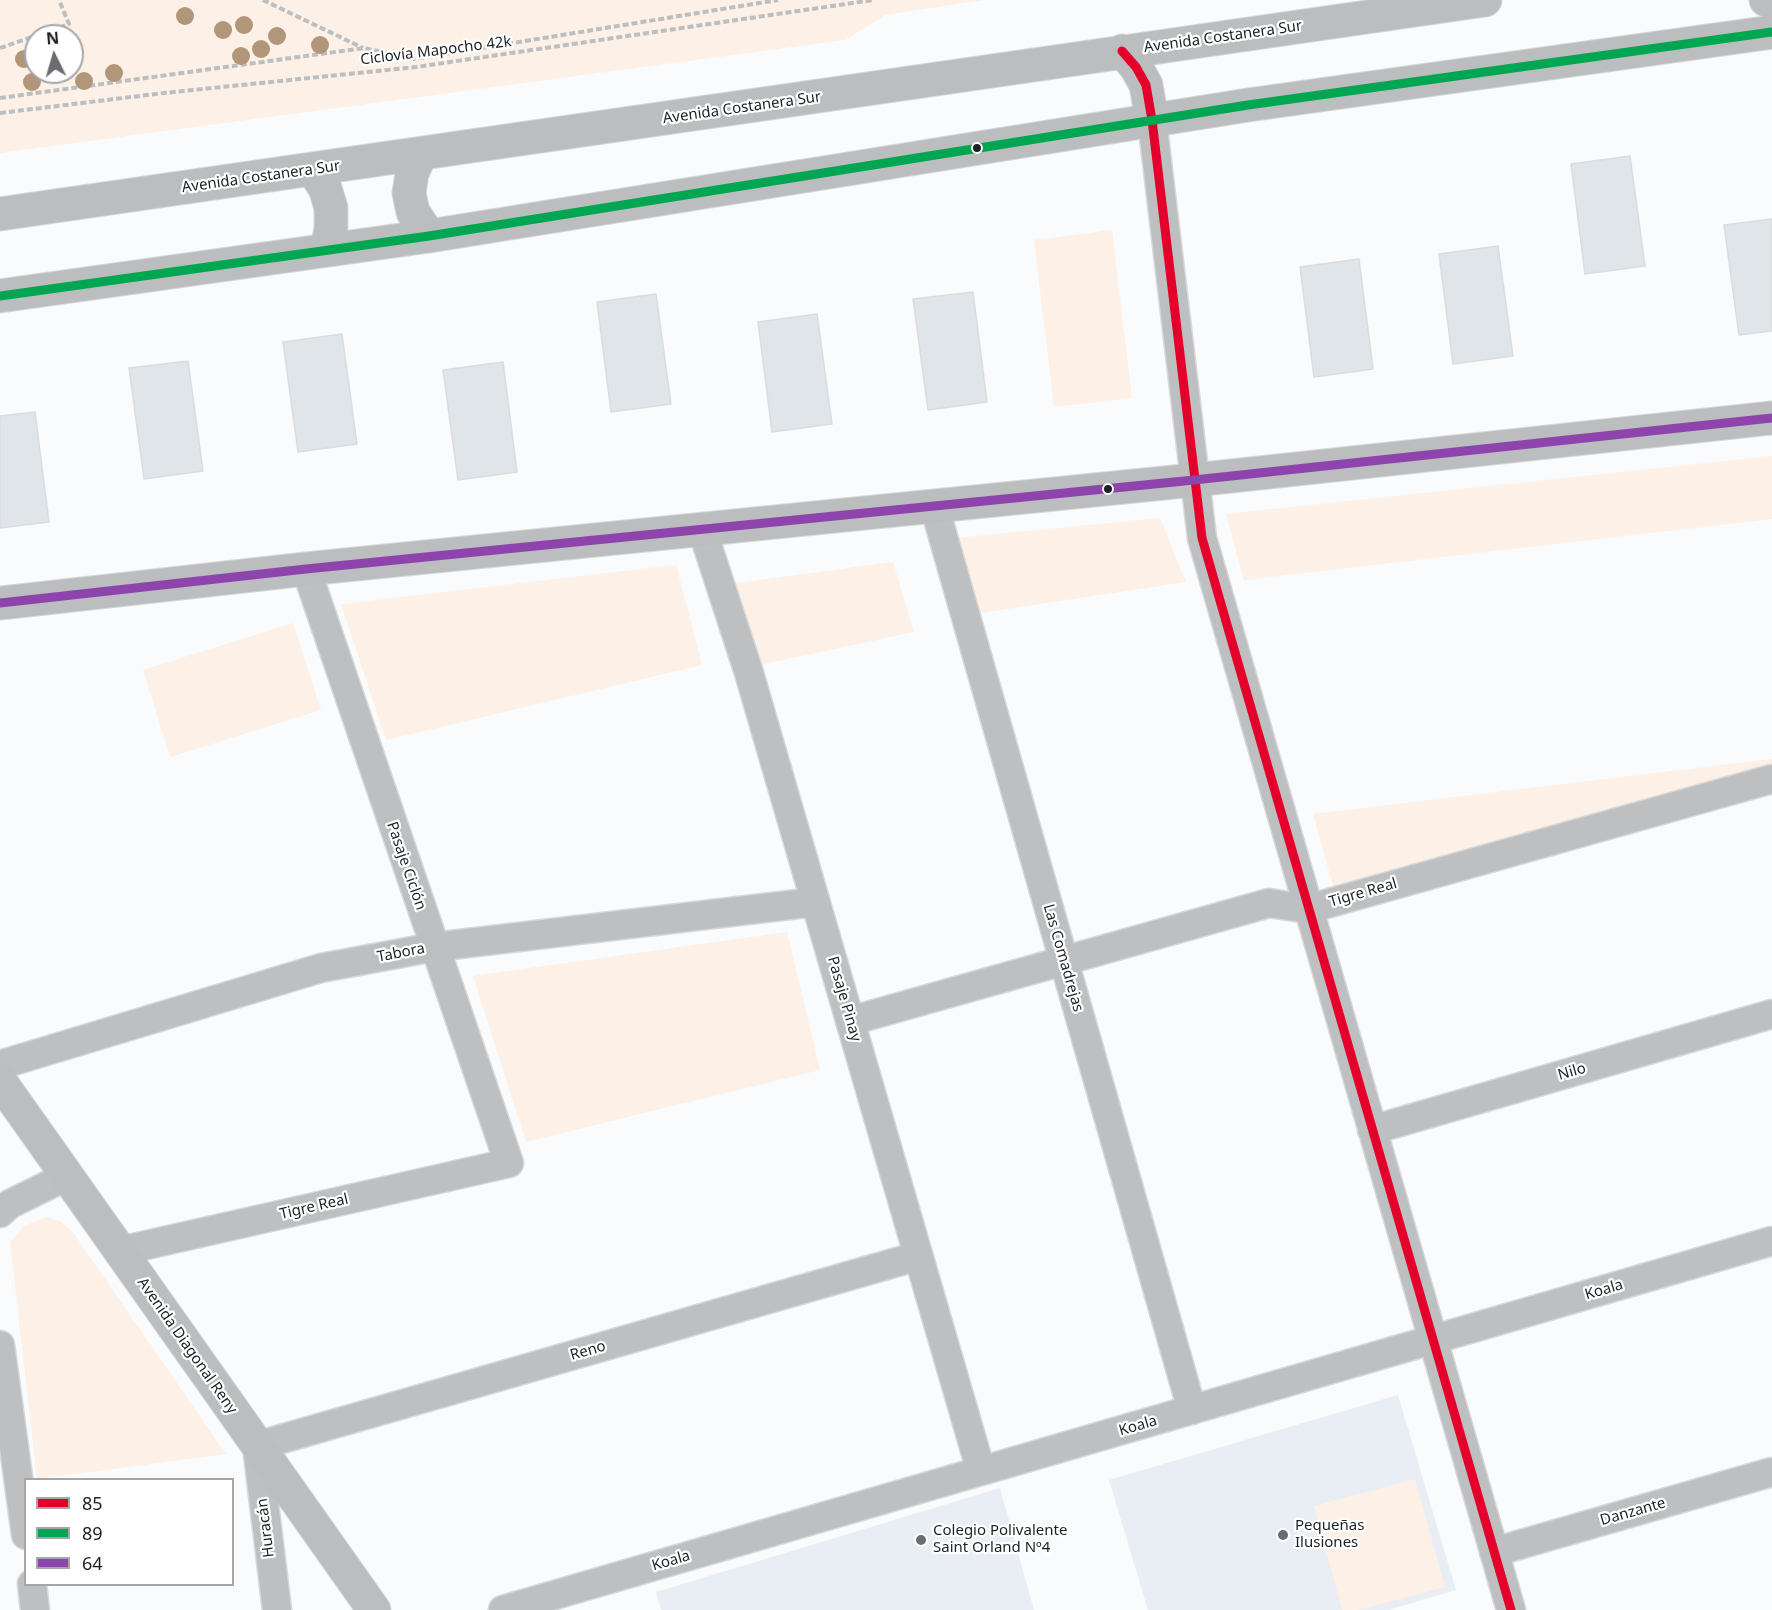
<!DOCTYPE html>
<meta charset="utf-8">
<style>
body{margin:0}
#map{position:relative;width:1772px;height:1610px;overflow:hidden;background:#fafbfc;font-family:"Noto Sans",sans-serif}
canvas{display:block}
.legend{position:absolute;left:24px;top:1478px;width:210px;height:108px;box-sizing:border-box;background:#fff;border:2px solid #a5a6a8;margin:0;padding:8px 10px;list-style:none;font-size:18px;color:#1d2125}
.legend li{display:flex;align-items:center;gap:12px;height:30px}
.legend b{width:30px;border:2px solid #a5a6a8}
.north{position:absolute;left:24px;top:24px;width:60px;height:60px;box-sizing:border-box;background:#fff;border:2px solid #a5a6a8;border-radius:50%;rotate:355deg;font-size:16px;font-weight:700;line-height:24px;text-align:center;color:#1d2125}
.north::after{content:'';display:block;margin:auto;width:21px;height:27px;background:#6a6d70;clip-path:polygon(50% 0,100% 100%,50% 72%,0 100%)}
</style>
<div id="map">
<canvas width="1772" height="1610"></canvas>
<ul class="legend">
<li><b style="height:8px;background:#e4002b"></b>85</li>
<li><b style="height:8px;background:#00a651"></b>89</li>
<li><b style="height:8px;background:#8e44ad"></b>64</li>
</ul>
<div class="north">N</div>
</div>
<script>
const context = document.querySelector('canvas').getContext('2d');
context.lineJoin = 'round';
function paint(path, color) {
  context.fillStyle = color;
  context.fill(path, 'evenodd');
}
function poly(rows) {
  const path = new Path2D();
  for (const r of rows) {
    path.moveTo(r[0], r[1]);
    for (let i = 2; i < r.length; i += 2) path.lineTo(r[i], r[i + 1]);
  }
  return path;
}
function trace(path, color, width, dash) {
  context.strokeStyle = color;
  context.lineWidth = width;
  context.lineCap = dash ? 'butt' : 'round';
  context.setLineDash(dash || []);
  context.stroke(path);
}
function write(font, color, halo, rows, align = 'center') {
  context.font = font + ' "Noto Sans",sans-serif';
  context.lineWidth = 4.5;
  context.setLineDash([]);
  context.textBaseline = 'middle';
  context.strokeStyle = halo;
  context.fillStyle = color;
  for (const [text, x, y, turn = 0] of rows) {
    context.save();
    context.translate(x, y);
    context.rotate((+turn || 0) * Math.PI / 180);
    context.textAlign = isNaN(turn) ? turn : align;
    if (halo) context.strokeText(text, 0, 0);
    context.fillText(text, 0, 0);
    context.restore();
  }
}
const built = poly([
 [1398,1395,1456,1590,1389,1610,1148,1610,1109,1480],
 [1000,1488,1034,1610,661,1610,656,1592]
]);
const green = poly([
 [0,0,983,0,885,15,845,40,0,153],
 [36,36,72,36,72,72,36,72],
 [1112,230,1132,398,1054,407,1034,240],
 [1772,456,1772,519,1244,580,1226,514],
 [1160,518,1186,582,980,613,956,538],
 [893,562,914,632,755,666,730,584],
 [676,565,702,665,386,740,341,604],
 [293,623,321,710,170,757,143,670],
 [1772,759,1772,786,1339,907,1313,814],
 [787,932,820,1070,526,1142,473,976],
 [46,1217,60,1221,72,1231,226,1454,37,1479,10,1242,24,1226],
 [1415,1479,1445,1587,1358,1610,1342,1610,1314,1506]
]);
const building = poly([
 [1630,156,1645,266,1585,274,1571,164,1630,156],
 [1772,219,1772,331,1739,335,1724,225,1772,219],
 [1498,246,1513,356,1453,364,1439,254,1498,246],
 [1359,259,1373,369,1314,377,1300,267,1359,259],
 [973,292,987,402,928,410,913,299,973,292],
 [656,294,671,404,611,412,597,302,656,294],
 [817,314,832,424,772,432,758,322,817,314],
 [342,334,357,444,298,452,283,342,342,334],
 [188,361,203,471,144,479,129,368,188,361],
 [503,362,517,472,458,480,443,370,503,362],
 [35,412,49,522,0,528,0,416,35,412]
]);
const path = poly([
 [263,0,363,48],
 [0,48,69,24,59,0],
 [0,98,364,48,414,59,778,0],
 [0,113,164,93,416,67,873,0]
]);
const street = poly([
 [1152,120,1202,538,1511,1610],
 [934,505,1192,1410],
 [702,529,749,673,981,1471],
 [850,1021,1269,903,1308,909,1772,779],
 [0,1065,321,968,434,947,815,902],
 [1372,1130,1772,1014],
 [0,1213,10,1204,67,1176],
 [120,1251,509,1163,306,569],
 [0,1345,26,1535],
 [1494,1552,1772,1472],
 [32,1584,35,1610],
 [277,1610,257,1446,918,1256],
 [503,1610,1772,1241]
]);
const secondary = poly([
 [1766,0,1772,1],
 [1122,51,1136,67,1146,85,1152,120],
 [420,156,412,173,409,193,413,212,429,236],
 [313,170,325,188,331,208,331,229,327,249],
 [0,214,1485,0],
 [0,296,429,236,1248,105,1772,32],
 [0,603,306,569,1194,480,1772,418],
 [0,1081,374,1610]
]);
const bus1 = poly([
 [1122,51,1136,67,1146,85,1152,120,1202,538,1511,1610]
]);
const bus2 = poly([
 [0,296,429,236,1248,105,1772,32]
]);
const bus3 = poly([
 [0,603,306,569,1194,480,1772,418]
]);
const trees = [
 [185,16],
 [244,25],
 [223,30],
 [277,36],
 [320,45],
 [261,49],
 [241,56],
 [24,59],
 [114,73],
 [84,81],
 [32,82]
];
const markers = [
 [977,148,5,"#1d2125"],
 [1108,489,5,"#1d2125"],
 [1283,1535,6,"#6a6d70"],
 [921,1540,6,"#6a6d70"]
];
const streetNames = [
 ["Avenida Costanera Sur",1223,37,-8],
 ["Ciclovía Mapocho 42k",436,51,-7],
 ["Avenida Costanera Sur",742,108,-8],
 ["Avenida Costanera Sur",261,177,-8],
 ["Pasaje Ciclón",406,866,71],
 ["Tigre Real",1363,893,-16],
 ["Tabora",401,953,-11],
 ["Las Comadrejas",1063,958,74],
 ["Pasaje Pinay",844,999,74],
 ["Nilo",1572,1072,-16],
 ["Tigre Real",314,1207,-13],
 ["Koala",1604,1290,-16],
 ["Avenida Diagonal Reny",187,1346,55],
 ["Reno",588,1351,-16],
 ["Koala",1138,1426,-16],
 ["Danzante",1633,1512,-16],
 ["Huracán",266,1528,-97],
 ["Koala",671,1561,-16]
];
const poiNames = [
 ["Pequeñas",1295,1526],
 ["Ilusiones",1295,1543],
 ["Colegio Polivalente",933,1531],
 ["Saint Orland Nº4",933,1548]
];
paint(built, '#e9eef4');
paint(green, '#fcf0e7');
paint(building, '#e0e5ea');
trace(building, '#dadcde', 1.5);
trace(street, '#d7d8da', 31);
trace(secondary, '#d7d8da', 35);
trace(path, '#bcbebf', 4, [6, 3]);
trace(street, '#bdbfc0', 28);
trace(secondary, '#bbbdbf', 33);
trace(bus1, '#e4002b', 9);
trace(bus2, '#00a651', 9);
trace(bus3, '#8e44ad', 9);
context.fillStyle = '#b1967a';
for (const [x, y] of trees) {
  context.beginPath();
  context.arc(x, y, 9, 0, 2 * Math.PI);
  context.fill();
}
for (const [x, y, r, color] of markers) {
  const dot = new Path2D();
  dot.arc(x, y, r, 0, 2 * Math.PI);
  context.fillStyle = color;
  context.fill(dot);
  trace(dot, '#fff', 2);
}
write('15px', '#1d2125', '#fff', streetNames);
write('15px', '#1d2125', '#fff', poiNames, 'left');
</script>
